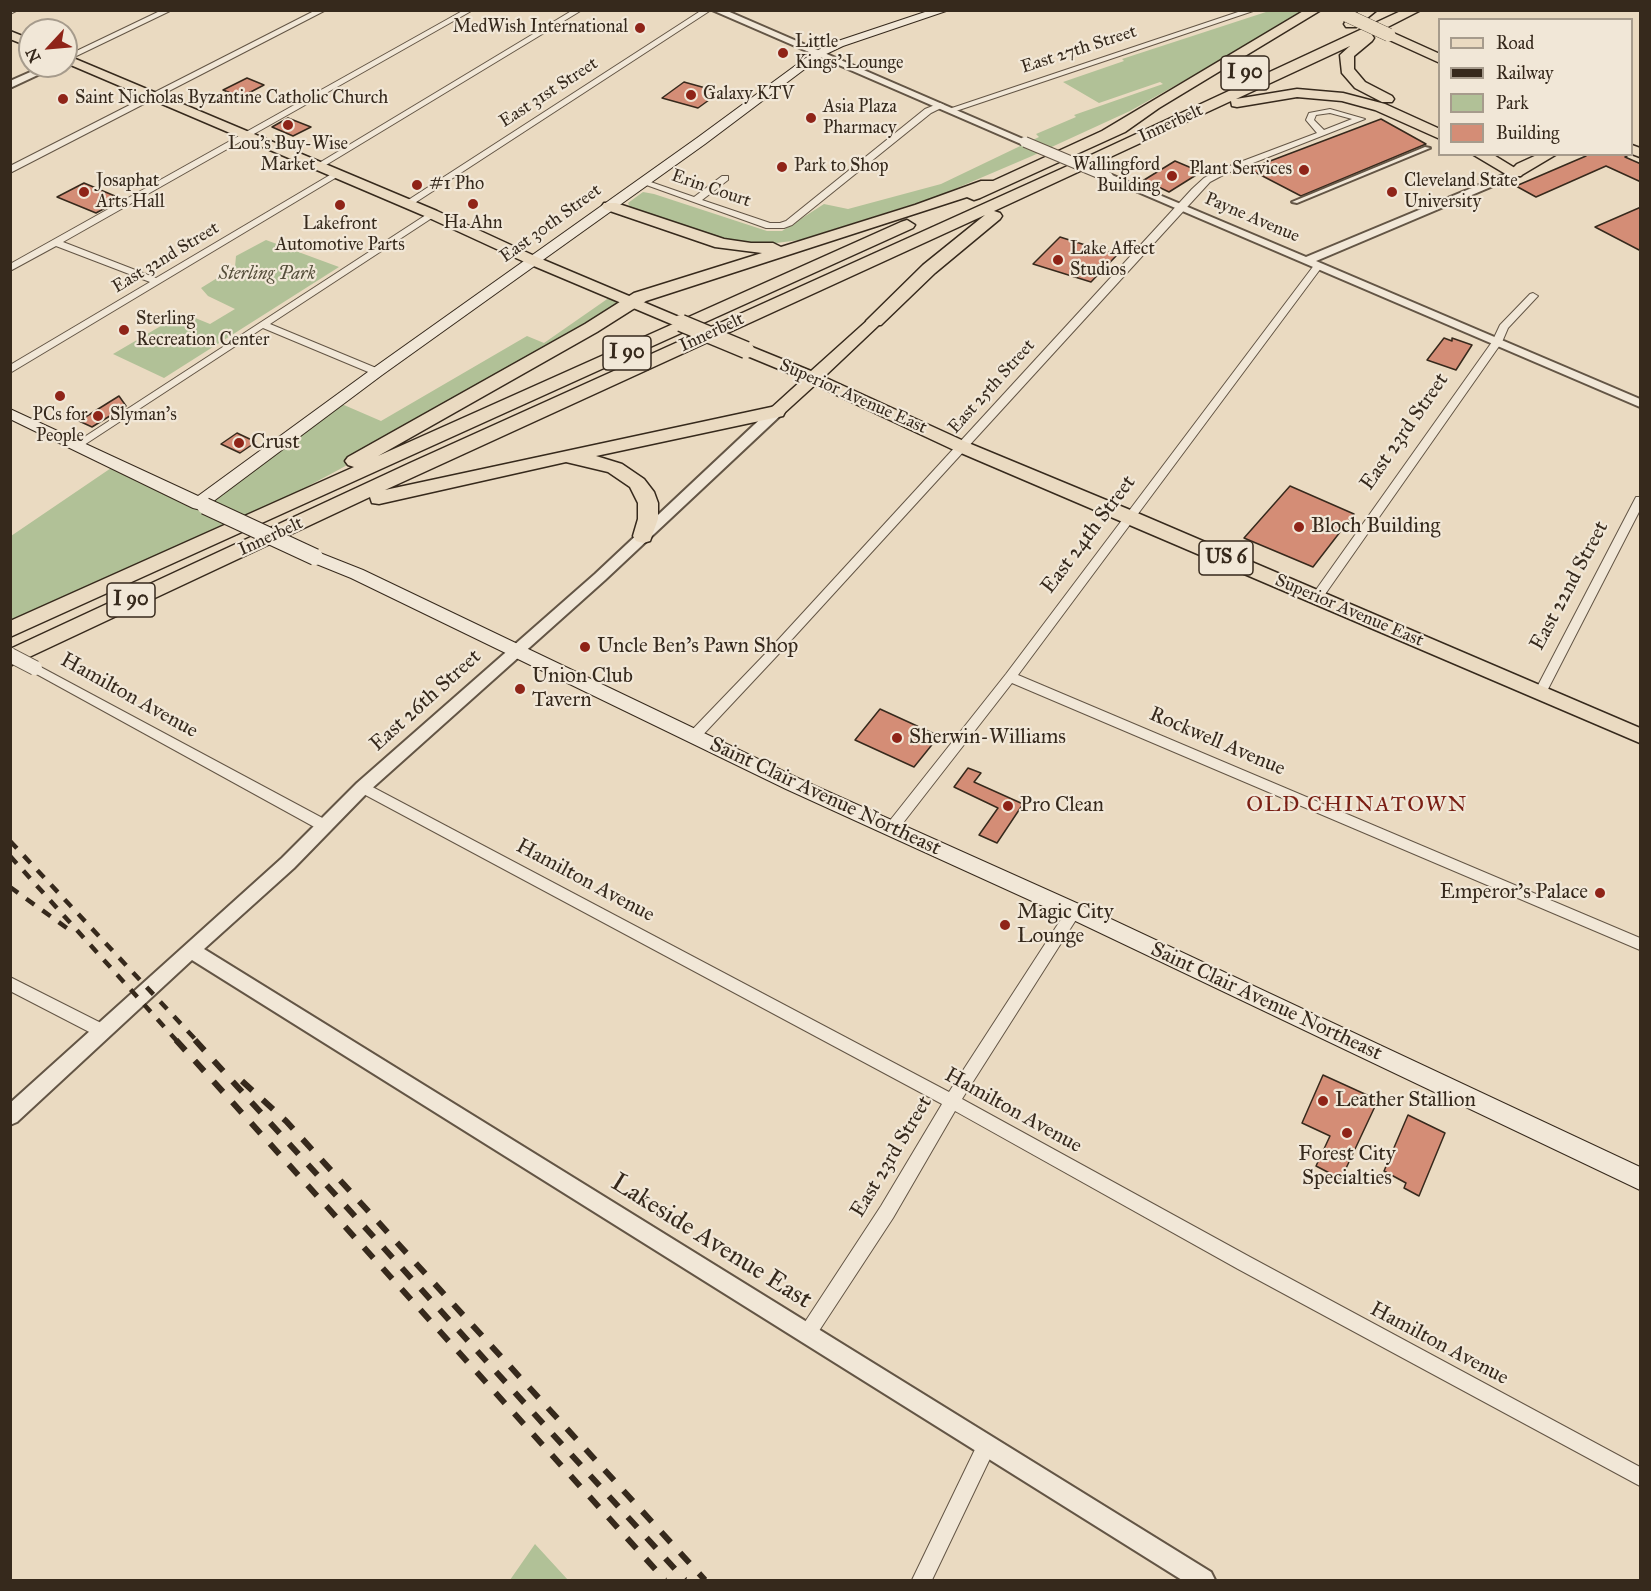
<!DOCTYPE html>
<style>
body{margin:0}
#map{position:relative;width:1651px;height:1591px;overflow:hidden;background:#eadac1;font-family:"IM FELL Great Primer",serif}
canvas{display:block}
.frame{position:absolute;inset:0;border:12px solid #36291c;pointer-events:none}
.legend{position:absolute;left:1438px;top:18px;width:195px;height:138px;box-sizing:border-box;background:#f1e7d7;border:2px solid #a69b8c;margin:0;padding:8px 10px;list-style:none;font-size:18px;color:#36291c}
.legend li{display:flex;align-items:center;gap:12px;height:30px}
.legend b{width:30px;border:2px solid #a69b8c}
.north{position:absolute;left:18px;top:18px;width:60px;height:60px;box-sizing:border-box;background:#f1e7d7;border:2px solid #a69b8c;border-radius:50%;rotate:244deg;font-size:16px;font-weight:700;line-height:24px;text-align:center;color:#36291c}
.north::after{content:'';display:block;margin:auto;width:21px;height:27px;background:#8f2418;clip-path:polygon(50% 0,100% 100%,50% 72%,0 100%)}
</style>
<div id="map">
<canvas width="1651" height="1591"></canvas>
<div class="frame"></div>
<ul class="legend">
<li><b style="height:8px;background:#eadac1"></b>Road</li>
<li><b style="height:8px;background:#36291c"></b>Railway</li>
<li><b style="height:16px;background:#b1c197"></b>Park</li>
<li><b style="height:16px;background:#d48d76"></b>Building</li>
</ul>
<div class="north">N</div>
</div>
<script>
const context = document.querySelector('canvas').getContext('2d');
context.lineJoin = 'round';
function paint(path, color) {
  context.fillStyle = color;
  context.fill(path, 'evenodd');
}
function poly(rows) {
  const path = new Path2D();
  for (const r of rows) {
    path.moveTo(r[0], r[1]);
    for (let i = 2; i < r.length; i += 2) path.lineTo(r[i], r[i + 1]);
  }
  return path;
}
function trace(path, color, width, dash) {
  context.strokeStyle = color;
  context.lineWidth = width;
  context.lineCap = dash ? 'butt' : 'round';
  context.setLineDash(dash || []);
  context.stroke(path);
}
function write(font, color, halo, rows, align = 'center') {
  context.font = font + ' "IM FELL Great Primer",serif';
  context.lineWidth = 4.5;
  context.setLineDash([]);
  context.textBaseline = 'middle';
  context.strokeStyle = halo;
  context.fillStyle = color;
  for (const [text, x, y, turn = 0] of rows) {
    context.save();
    context.translate(x, y);
    context.rotate((+turn || 0) * Math.PI / 180);
    context.textAlign = isNaN(turn) ? turn : align;
    if (halo) context.strokeText(text, 0, 0);
    context.fillText(text, 0, 0);
    context.restore();
  }
}
const green = poly([
 [1269,11,1308,11,1130,111,1032,156,936,197,800,240,768,244,725,239,631,209,628,203,643,192,654,194,767,231,782,231,824,204,848,209,941,184,1039,137,1036,134,1076,117,1074,115,1163,84,1160,82,1099,103,1063,82,1124,61,1122,59],
 [266,240,339,267,164,378,113,354,183,313,210,324,235,309,208,296,201,288,235,267,236,256],
 [613,295,630,302,591,328,340,469,204,542,11,631,11,536,117,464,200,504,337,402,381,421,527,336,544,343],
 [535,1544,568,1580,510,1580]
]);
const building = poly([
 [247,78,264,85,241,97,223,90,247,78],
 [684,82,720,92,698,108,662,98,684,82],
 [288,118,311,127,293,136,272,127,288,118],
 [1381,119,1426,144,1301,196,1249,169,1381,119],
 [1583,154,1630,154,1625,157,1641,164,1641,182,1606,166,1536,197,1516,186,1586,156,1583,154],
 [1175,161,1201,172,1169,192,1144,180,1175,161],
 [84,183,122,199,96,213,57,197,84,183],
 [1641,207,1641,251,1595,227,1641,207],
 [1060,237,1117,255,1091,282,1033,264,1060,237],
 [1444,338,1452,341,1452,338,1472,345,1456,370,1427,360,1444,338],
 [119,396,126,406,92,427,79,421,119,396],
 [237,433,256,442,240,453,221,444,237,433],
 [1290,486,1354,514,1313,567,1244,538,1290,486],
 [880,709,939,736,914,767,855,740,880,709],
 [968,768,981,773,974,782,1023,804,997,843,979,835,998,808,954,787,968,768],
 [1323,1075,1378,1100,1341,1179,1316,1166,1330,1136,1302,1123,1323,1075],
 [1408,1115,1445,1133,1419,1196,1404,1188,1406,1183,1384,1171,1408,1115]
]);
const pedestrian = poly([
 [1425,147,1430,148,1297,203,1292,202,1425,147]
]);
const minor = poly([
 [10,10,18,10,10,14,10,10],
 [162,10,172,10,66,61,66,56,162,10],
 [316,10,326,10,10,173,10,166,316,10],
 [464,10,473,10,63,242,156,278,335,172,342,174,10,373,10,365,150,282,56,246,10,271,10,264,464,10],
 [573,10,582,10,321,168,314,166,573,10],
 [702,10,711,10,410,206,402,204,702,10],
 [1244,10,1256,10,953,112,946,110,1244,10],
 [940,103,944,105,943,107,931,113,792,225,784,228,766,228,638,182,645,180,694,197,722,176,728,176,728,180,702,200,770,223,780,223,786,221,925,109,940,103],
 [1330,109,1365,119,1225,174,1210,182,774,659,699,739,689,739,687,736,689,733,766,653,1192,189,1204,178,1219,170,1317,133,1306,120,1309,113,1330,109],
 [1330,113,1352,119,1324,130,1314,120,1316,115,1330,113],
 [432,211,437,214,435,216,270,324,381,370,381,374,373,374,263,328,81,447,73,447,72,445,432,211],
 [1318,263,1323,266,1321,268,1018,675,1640,938,1640,950,1012,683,896,832,891,833,886,832,884,828,1006,674,1315,264,1318,263],
 [1533,293,1538,296,1508,328,1502,342,1321,600,1313,600,1311,597,1313,594,1492,342,1500,325,1530,294,1533,293],
 [1636,497,1640,497,1640,510,1546,693,1544,696,1536,696,1534,693,1636,497],
 [35,664,328,821,330,825,328,829,318,829,31,671,29,668,31,665,35,664],
 [363,782,949,1092,1069,907,1074,905,1079,907,1081,911,1079,915,962,1099,1250,1257,1640,1467,1640,1486,1238,1269,955,1111,893,1218,813,1340,807,1343,801,1340,798,1334,801,1328,881,1206,942,1104,358,791,356,787,358,783,363,782],
 [10,977,107,1026,110,1031,107,1036,102,1038,97,1036,10,991,10,977],
 [987,1437,994,1439,996,1446,932,1580,912,1580,980,1439,987,1437]
]);
const tertiary = poly([
 [712,10,725,10,1030,142,1021,144,712,10],
 [44,66,57,66,10,88,10,81,44,66],
 [1515,170,1519,171,1519,175,1316,261,1640,399,1640,407,1103,177,1108,174,1112,175,1306,257,1515,170],
 [776,408,782,412,781,415,605,580,369,791,294,868,204,949,1211,1572,1215,1580,1182,1580,192,960,17,1122,10,1125,10,1103,282,858,357,783,595,574,771,409,776,408]
]);
const secondary = poly([
 [931,10,949,10,843,46,822,56,705,144,382,375,211,503,213,506,211,510,205,511,193,508,10,419,10,409,198,496,372,369,697,138,814,52,835,42,931,10],
 [315,551,363,570,800,779,1081,905,1640,1167,1640,1190,1067,917,786,789,351,578,309,561,307,557,309,553,315,551]
]);
const primary = poly([
 [10,31,30,39,30,47,10,39,10,31],
 [1389,31,1440,54,1440,63,1385,38,1383,35,1389,31],
 [66,55,437,211,539,258,686,320,689,323,681,328,676,326,529,264,427,217,66,63,66,55],
 [1632,145,1640,148,1640,157,1632,154,1632,145],
 [1539,154,1557,154,1520,176,1510,176,1508,173,1517,164,1539,154],
 [875,316,883,321,880,324,824,377,966,442,1135,512,1640,728,1640,743,954,450,815,385,782,415,770,415,768,412,770,409,803,379,740,353,738,350,740,347,752,347,811,371,870,318,875,316]
]);
const motorway = poly([
 [1305,10,1321,10,1159,108,1125,132,980,198,974,200,967,197,646,301,597,332,378,456,901,222,907,220,915,225,913,228,10,637,10,621,354,467,348,465,345,461,348,457,585,324,634,293,762,253,715,247,604,209,602,206,604,203,616,203,724,239,751,243,773,243,781,247,915,205,981,181,993,181,1102,131,1305,10],
 [1361,10,1377,10,1356,27,1346,27,1344,24,1346,21,1361,10],
 [1403,10,1421,10,1372,35,1374,38,1372,41,1354,56,1354,69,1365,82,1392,96,1394,99,1392,102,1382,102,1355,88,1342,73,1340,55,1350,46,1236,99,1297,89,1343,93,1385,104,1440,129,1440,139,1375,110,1342,101,1297,97,1237,107,1232,106,1231,101,994,211,1000,213,1002,216,1000,219,935,273,881,325,869,325,866,321,923,265,985,215,385,490,776,406,783,408,785,412,783,416,596,456,622,464,644,479,654,492,658,503,658,519,650,541,643,543,636,541,633,536,638,519,638,503,630,487,608,472,566,462,379,504,372,503,370,497,10,666,10,649,410,463,1061,169,1403,10],
 [1472,154,1492,154,1523,173,1521,176,1509,176,1472,154]
]);
const railFar1 = poly([
 [10,841,197,1041],
 [10,856,177,1041],
 [10,887,71,931]
]);
const rail = poly([
 [176,1040,665,1580],
 [195,1040,685,1580],
 [242,1081,286,1121,705,1580]
]);
const minorBridge = poly([
 [10,655,35,668]
]);
const tertiaryBridge = poly([
 [1025,142,1108,177]
]);
const secondaryBridge = poly([
 [205,506,315,557]
]);
const primaryBridgeFar1 = poly([
 [1346,15,1389,35]
]);
const primaryBridge = poly([
 [681,323,746,350]
]);
const markers = [
 [640,28,6,"#8f2418"],
 [783,53,6,"#8f2418"],
 [691,95,6,"#8f2418"],
 [63,99,6,"#8f2418"],
 [811,118,6,"#8f2418"],
 [288,125,6,"#8f2418"],
 [782,167,6,"#8f2418"],
 [1304,170,6,"#8f2418"],
 [1172,176,6,"#8f2418"],
 [417,185,6,"#8f2418"],
 [84,192,6,"#8f2418"],
 [1392,192,6,"#8f2418"],
 [473,204,6,"#8f2418"],
 [340,205,6,"#8f2418"],
 [1058,260,6,"#8f2418"],
 [124,330,6,"#8f2418"],
 [60,396,6,"#8f2418"],
 [98,416,6,"#8f2418"],
 [239,443,6,"#8f2418"],
 [1299,527,6,"#8f2418"],
 [585,647,6,"#8f2418"],
 [520,689,6,"#8f2418"],
 [897,738,6,"#8f2418"],
 [1008,806,6,"#8f2418"],
 [1600,893,6,"#8f2418"],
 [1005,925,6,"#8f2418"],
 [1323,1101,6,"#8f2418"],
 [1347,1133,6,"#8f2418"]
];
const farPoinames = [
 ["MedWish International",628,28,"right"],
 ["Little",795,43],
 ["Kings' Lounge",795,64],
 ["Galaxy KTV",703,95],
 ["Saint Nicholas Byzantine Catholic Church",75,99],
 ["Asia Plaza",823,108],
 ["Pharmacy",823,129],
 ["Lou's Buy-Wise",288,145,"center"],
 ["Market",288,166,"center"],
 ["Wallingford",1160,166,"right"],
 ["Building",1160,187,"right"],
 ["Park to Shop",794,167],
 ["Plant Services",1292,170,"right"],
 ["Josaphat",96,182],
 ["Arts Hall",96,203],
 ["Cleveland State",1404,182],
 ["University",1404,203],
 ["#1 Pho",429,185],
 ["Ha Ahn",473,224,"center"],
 ["Lakefront",340,225,"center"],
 ["Automotive Parts",340,246,"center"],
 ["Lake Affect",1070,250],
 ["Studios",1070,271],
 ["Sterling",136,320],
 ["Recreation Center",136,341],
 ["PCs for",60,416,"center"],
 ["People",60,437,"center"],
 ["Slyman's",110,416]
];
const farStreetnames = [
 ["East 27th Street",1079,50,-18],
 ["East 31st Street",549,93,-33],
 ["Innerbelt",1171,124,-25],
 ["Erin Court",711,189,19],
 ["Payne Avenue",1252,218,23],
 ["East 30th Street",551,224,-36],
 ["East 32nd Street",166,258,-31],
 ["Innerbelt",712,333,-25],
 ["East 25th Street",992,387,-48],
 ["Superior Avenue East",853,397,24],
 ["Innerbelt",271,537,-25],
 ["Superior Avenue East",1349,611,23]
];
const farParknames = [
 ["Sterling Park",267,275]
];
const shields = [
 [1245,73,48],
 [627,353,48],
 [1226,558,54],
 [131,600,48]
];
const shieldNames = [
 ["I 90",1245,73],
 ["I 90",627,353],
 ["US 6",1226,558],
 ["I 90",131,600]
];
const streetNames = [
 ["East 23rd Street",1405,432,-55],
 ["East 24th Street",1089,535,-53],
 ["East 22nd Street",1570,586,-62],
 ["Hamilton Avenue",129,696,29],
 ["East 26th Street",426,701,-42],
 ["Rockwell Avenue",1217,742,23],
 ["Saint Clair Avenue Northeast",825,797,25],
 ["Hamilton Avenue",585,881,28],
 ["Saint Clair Avenue Northeast",1266,1002,25],
 ["Hamilton Avenue",1013,1111,29],
 ["East 23rd Street",892,1157,-59],
 ["Hamilton Avenue",1439,1344,28]
];
const poiNames = [
 ["Crust",251,443],
 ["Bloch Building",1311,527],
 ["Uncle Ben's Pawn Shop",597,647],
 ["Union Club",532,677],
 ["Tavern",532,701],
 ["Sherwin-Williams",909,738],
 ["Pro Clean",1020,806],
 ["Emperor's Palace",1588,893,"right"],
 ["Magic City",1017,913],
 ["Lounge",1017,937],
 ["Leather Stallion",1335,1101],
 ["Forest City",1347,1155,"center"],
 ["Specialties",1347,1179,"center"]
];
const neighbourhoodNames = [
 ["OLD CHINATOWN",1357,806]
];
const nearStreetnames = [
 ["Lakeside Avenue East",711,1242,32]
];
paint(green, '#b1c197');
paint(building, '#d48d76');
trace(building, '#36291c', 1.5);
trace(pedestrian, '#635545', 4);
trace(minor, '#635545', 2);
trace(tertiary, '#635545', 4);
trace(secondary, '#36291c', 2);
trace(primary, '#36291c', 3);
trace(motorway, '#36291c', 3);
paint(pedestrian, '#f1e7d7');
paint(minor, '#f1e7d7');
paint(tertiary, '#f1e7d7');
paint(secondary, '#f1e7d7');
paint(primary, '#eadac1');
paint(motorway, '#eadac1');
trace(railFar1, '#36291c', 4.5, [10, 10]);
trace(rail, '#36291c', 6, [14, 14]);
trace(minorBridge, '#635545', 16, []);
trace(tertiaryBridge, '#635545', 12, []);
trace(secondaryBridge, '#36291c', 18, []);
trace(primaryBridgeFar1, '#36291c', 14, []);
trace(primaryBridge, '#36291c', 19, []);
trace(minorBridge, '#f1e7d7', 14);
trace(tertiaryBridge, '#f1e7d7', 10);
trace(secondaryBridge, '#f1e7d7', 16);
trace(primaryBridgeFar1, '#eadac1', 13);
trace(primaryBridge, '#eadac1', 16);
for (const [x, y, r, color] of markers) {
  const dot = new Path2D();
  dot.arc(x, y, r, 0, 2 * Math.PI);
  context.fillStyle = color;
  context.fill(dot);
  trace(dot, '#f1e7d7', 2);
}
write('18px', '#36291c', '#f1e7d7', farPoinames, 'left');
write('18px', '#36291c', '#f1e7d7', farStreetnames);
write('italic 18px', '#554f3b', '#f1e7d7', farParknames);
for (const [x, y, w] of shields) {
  const box = new Path2D();
  box.roundRect(x - w / 2, y - 17, w, 34, 4.5);
  context.fillStyle = '#f1e7d7';
  context.fill(box);
  trace(box, '#36291c', 1.5);
}
write('bold 20px', '#36291c', null, shieldNames);
write('21px', '#36291c', '#f1e7d7', streetNames);
write('21px', '#36291c', '#f1e7d7', poiNames, 'left');
context.letterSpacing = '1.5px';
write('22px', '#7a1f14', '#f1e7d7', neighbourhoodNames);
context.letterSpacing = '0px';
write('26px', '#36291c', '#f1e7d7', nearStreetnames);
</script>
